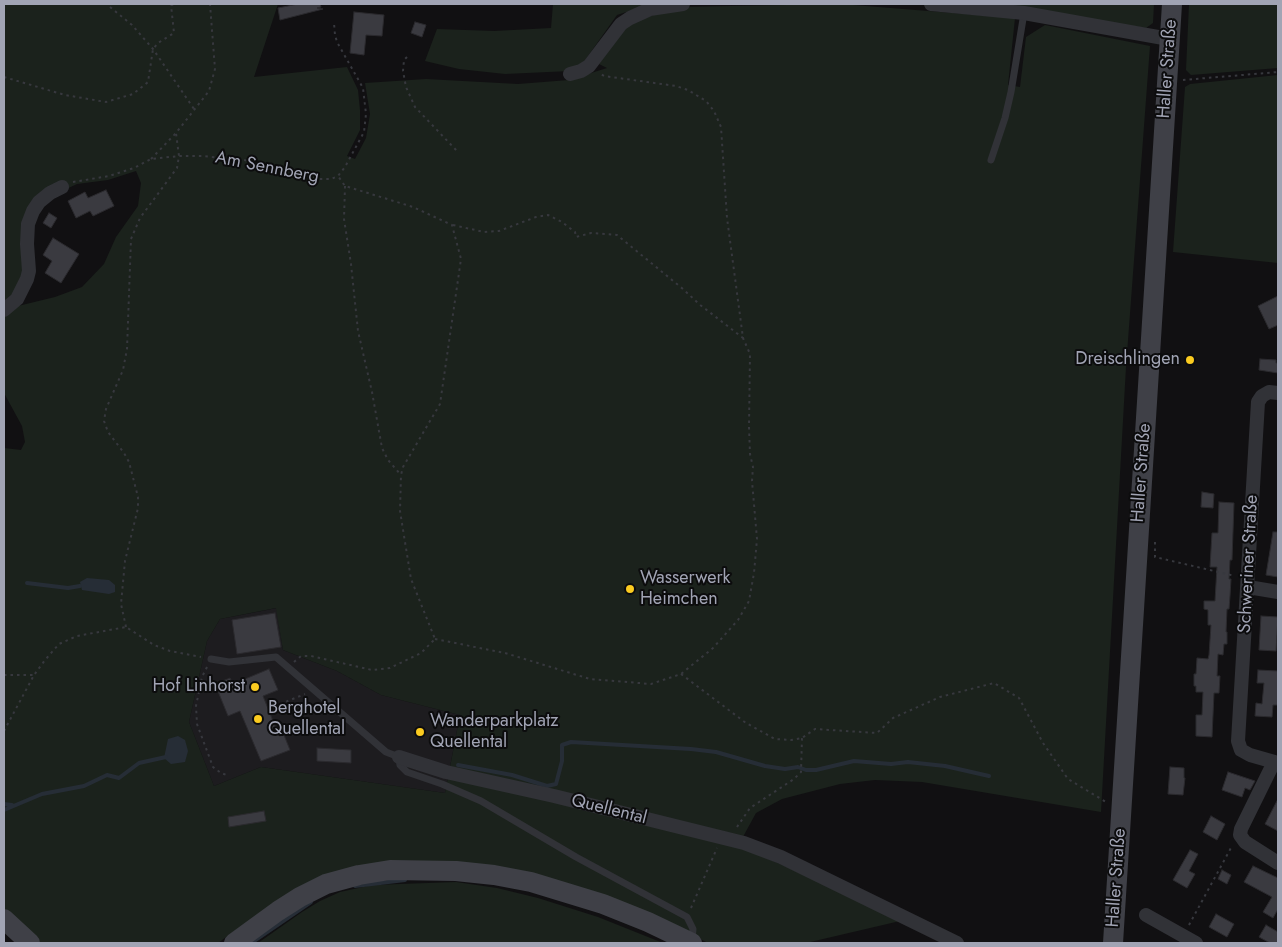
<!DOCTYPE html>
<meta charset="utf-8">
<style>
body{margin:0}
#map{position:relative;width:1282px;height:947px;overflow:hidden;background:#111012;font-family:Jost,sans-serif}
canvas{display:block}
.frame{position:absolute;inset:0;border:5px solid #a1a4b4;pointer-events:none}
</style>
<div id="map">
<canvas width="1282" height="947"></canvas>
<div class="frame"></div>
</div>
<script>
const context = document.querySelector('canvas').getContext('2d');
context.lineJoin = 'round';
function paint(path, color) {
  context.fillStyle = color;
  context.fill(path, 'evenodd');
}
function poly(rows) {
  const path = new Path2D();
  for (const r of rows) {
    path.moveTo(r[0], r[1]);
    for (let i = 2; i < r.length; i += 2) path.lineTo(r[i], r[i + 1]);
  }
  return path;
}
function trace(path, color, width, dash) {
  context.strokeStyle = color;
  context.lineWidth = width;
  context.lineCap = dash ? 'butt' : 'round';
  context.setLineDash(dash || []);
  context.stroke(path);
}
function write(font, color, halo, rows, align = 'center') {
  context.font = font + ' Jost,sans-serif';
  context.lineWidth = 4;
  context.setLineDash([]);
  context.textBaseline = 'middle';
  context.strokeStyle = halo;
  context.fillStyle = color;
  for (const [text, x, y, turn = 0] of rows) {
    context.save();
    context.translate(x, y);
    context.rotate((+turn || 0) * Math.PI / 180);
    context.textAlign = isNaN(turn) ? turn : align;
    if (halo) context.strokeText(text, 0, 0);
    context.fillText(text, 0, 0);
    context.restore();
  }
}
const built = poly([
 [277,608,283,650,337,671,381,695,460,715,445,793,261,767,214,786,189,722,207,641,220,619]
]);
const green = poly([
 [4,4,278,4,254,77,347,67,358,90,360,110,360,130,347,156,355,159,366,138,370,114,365,83,426,79,518,84,569,80,607,68,599,64,624,26,675,7,841,4,1015,18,1008,85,1020,87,1026,37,1045,25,1150,46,1126,367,1101,812,922,782,875,780,840,784,782,799,756,813,738,846,787,867,900,921,806,943,708,943,683,930,606,899,389,862,240,927,218,943,41,943,4,910,4,448,21,450,25,442,22,426,4,393],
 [136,171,141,183,138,206,116,237,104,264,82,287,55,297,18,306,32,224,46,201,58,193,77,184,108,180],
 [276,608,283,650,337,671,381,695,460,715,445,793,261,767,214,786,189,722,207,641,220,619],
 [553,4,651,4,617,15,583,63,570,71,505,74,459,69,425,61,437,29,494,31,551,28],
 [986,4,1154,4,1153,23,1146,28],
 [1189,4,1278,4,1278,68,1191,75,1186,70],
 [1278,75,1278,263,1173,252,1185,87,1190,84],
 [456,882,497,888,538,898,598,917,663,943,258,943,302,912,320,901,340,892,372,885]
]);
const water = poly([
 [87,578,109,580,115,585,115,592,109,594,82,590,80,582],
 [178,736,185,740,188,751,185,762,171,764,164,758,168,739]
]);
const stream = poly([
 [27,583,68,588,80,586],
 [458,765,512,775,547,786,556,784,562,761,562,745,571,742,691,749,716,752,765,766,785,769,798,767,806,770,816,770,854,761,891,764,908,762,945,766,989,776],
 [4,804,12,805],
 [4,810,42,794,84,786,107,775,119,778,139,763,166,757],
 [355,886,405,880],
 [251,943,311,902]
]);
const building = poly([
 [298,4,320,4,321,7,317,8,323,9,280,20,278,8,298,4],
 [354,12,384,15,382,36,366,35,364,55,350,53,354,12],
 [415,22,426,25,422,37,411,33,415,22],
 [106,190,114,206,93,216,90,211,76,218,68,201,85,192,88,198,106,190],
 [49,213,57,218,51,228,43,223,49,213],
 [53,238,79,254,61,283,45,273,52,261,43,255,53,238],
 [1278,296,1278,325,1269,329,1258,306,1278,296],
 [1260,359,1276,360,1276,363,1278,363,1278,373,1259,370,1260,359],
 [1202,492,1214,494,1213,508,1201,507,1202,492],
 [1219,502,1234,503,1232,560,1230,560,1229,579,1231,579,1230,596,1229,609,1227,609,1226,632,1227,632,1227,644,1224,644,1223,655,1218,654,1217,676,1220,676,1219,693,1214,693,1212,737,1196,736,1196,715,1202,715,1203,692,1196,692,1196,686,1194,686,1194,674,1196,674,1197,658,1208,659,1209,655,1211,625,1208,625,1208,610,1204,609,1204,601,1215,601,1217,567,1210,567,1212,533,1218,533,1219,502],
 [1273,532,1278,532,1278,577,1266,575,1273,532],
 [275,613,281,647,237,654,232,620,275,613],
 [1261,616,1278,617,1276,651,1259,650,1261,616],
 [269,669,278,690,263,696,279,736,284,735,290,750,261,761,240,711,228,716,215,684,230,678,233,684,269,669],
 [1258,670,1278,671,1278,705,1273,705,1272,717,1255,716,1256,703,1262,704,1264,683,1257,683,1258,670],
 [317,748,351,750,351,763,317,761,317,748],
 [1170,767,1184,768,1184,778,1185,778,1183,795,1168,794,1170,767],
 [1228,772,1255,781,1250,790,1245,788,1242,797,1222,790,1228,772],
 [1278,799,1278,831,1265,824,1278,799],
 [264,811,266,821,229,827,228,817,264,811],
 [1211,816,1225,824,1217,840,1203,832,1211,816],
 [1190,850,1198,854,1189,871,1195,874,1187,888,1173,880,1190,850],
 [1253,866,1278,878,1278,909,1273,918,1263,912,1272,897,1244,882,1253,866],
 [1222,870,1231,875,1227,884,1218,879,1222,870],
 [1216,914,1234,924,1227,937,1209,927,1216,914],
 [1266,925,1278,932,1278,943,1270,943,1259,937,1266,925]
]);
const path = poly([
 [110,7,132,25,153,49,194,109],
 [407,57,404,60,403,71,406,87,415,107,457,151],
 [4,77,65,95,106,102,133,94,148,82,153,49,158,43,174,33,171,5,178,4],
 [1183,80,1278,72],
 [151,159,176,133,209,91,215,69,210,4],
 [73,182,109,176,134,168,151,159,179,156,202,156,244,160,282,169,319,179,331,179,338,176,345,167,364,132,366,114,363,88,337,42,335,35,334,23],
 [345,186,344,219,351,264,358,331,372,392,382,448,388,460,401,475],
 [453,225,484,232,499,231,536,217,548,215,562,222,575,232,576,237,591,233,617,235,683,289,699,304,743,338],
 [1155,542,1155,557,1235,576],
 [126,627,121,604,125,561,138,508,138,497,129,462,124,453,108,432,104,421,106,409,123,370,127,349,131,239,140,218,177,168,179,156,176,133],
 [435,639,505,653,590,679,651,684,681,674,713,648,738,620,749,601,754,573,757,539,752,481,753,467,750,454,749,427,750,354,743,338,727,218,721,127,714,111,706,101,688,90,676,86,604,76,599,73],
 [294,662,301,656,311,656,372,670,390,668,421,653,435,639,411,579,400,511,401,475,403,467,440,404,461,259,452,225,413,207,345,186,338,176],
 [207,667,202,677,196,706,197,724,213,767,221,773,229,776],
 [681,674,746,723,775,739,791,740,802,738,815,729,877,733,893,718,940,697,994,683,1019,698,1043,743,1068,779,1106,802],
 [4,675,34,675],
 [268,709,305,694],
 [4,731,34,675,45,660,59,644,77,636,126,627,154,645,170,651,201,657],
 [737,827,750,808,794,779,801,772,802,738],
 [691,908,717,848],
 [1189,925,1232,846]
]);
const service = poly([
 [991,160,1005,118,1011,92,1024,13],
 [211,659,229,662,276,657,386,752,399,757,400,765,407,772,442,784,481,801,576,857,687,917,693,929,692,940]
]);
const minor = poly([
 [931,4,1024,13,1169,39],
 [570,74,581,71,589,66,621,24,630,18,650,9,683,4],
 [4,310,17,299,27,279,29,271,27,244,28,224,33,211,39,202,50,193,62,187],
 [1278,393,1269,392,1262,396,1258,402,1238,741,1241,750,1250,755,1278,763],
 [1248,587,1278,592],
 [399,757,446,772,554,796,744,843,781,857,957,943],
 [1274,762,1241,829,1240,835,1245,842,1278,863],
 [1146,915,1196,943]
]);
const secondary = poly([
 [4,919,30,943],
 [234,943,278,911,300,897,326,884,359,875,390,870,456,871,494,875,531,882,603,904,648,922,692,943],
 [1113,943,1172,4]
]);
const markers = [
 [1190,360,5,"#fbcb20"],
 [630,589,5,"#fbcb20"],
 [255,687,5,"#fbcb20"],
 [258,719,5,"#fbcb20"],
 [420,732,5,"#fbcb20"]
];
const streetNames = [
 ["Haller Straße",1168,69,-86],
 ["Am Sennberg",267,168,11],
 ["Haller Straße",1142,473,-86],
 ["Schweriner Straße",1249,564,-87],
 ["Quellental",609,810,14],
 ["Haller Straße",1117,878,-86]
];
const poiNames = [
 ["Dreischlingen",1180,360,"right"],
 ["Wasserwerk",640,579],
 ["Heimchen",640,600],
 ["Hof Linhorst",245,687,"right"],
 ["Berghotel",268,709],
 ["Quellental",268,730],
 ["Wanderparkplatz",430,722],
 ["Quellental",430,743]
];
paint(built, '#1d1c1f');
paint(green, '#1b221c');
paint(water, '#262d36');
trace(stream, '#262d36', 4);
paint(building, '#3a3a40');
trace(building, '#2b2a2e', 1);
trace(path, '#37383e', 2, [2.5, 4]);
trace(service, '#313237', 7);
trace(minor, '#313237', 14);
trace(secondary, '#3f4047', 20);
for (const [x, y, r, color] of markers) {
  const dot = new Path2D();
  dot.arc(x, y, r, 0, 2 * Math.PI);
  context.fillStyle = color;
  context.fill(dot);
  trace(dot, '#0c0c0d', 2);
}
write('18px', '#a1a4b4', '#0c0c0d', streetNames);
write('18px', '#a1a4b4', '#0c0c0d', poiNames, 'left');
</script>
